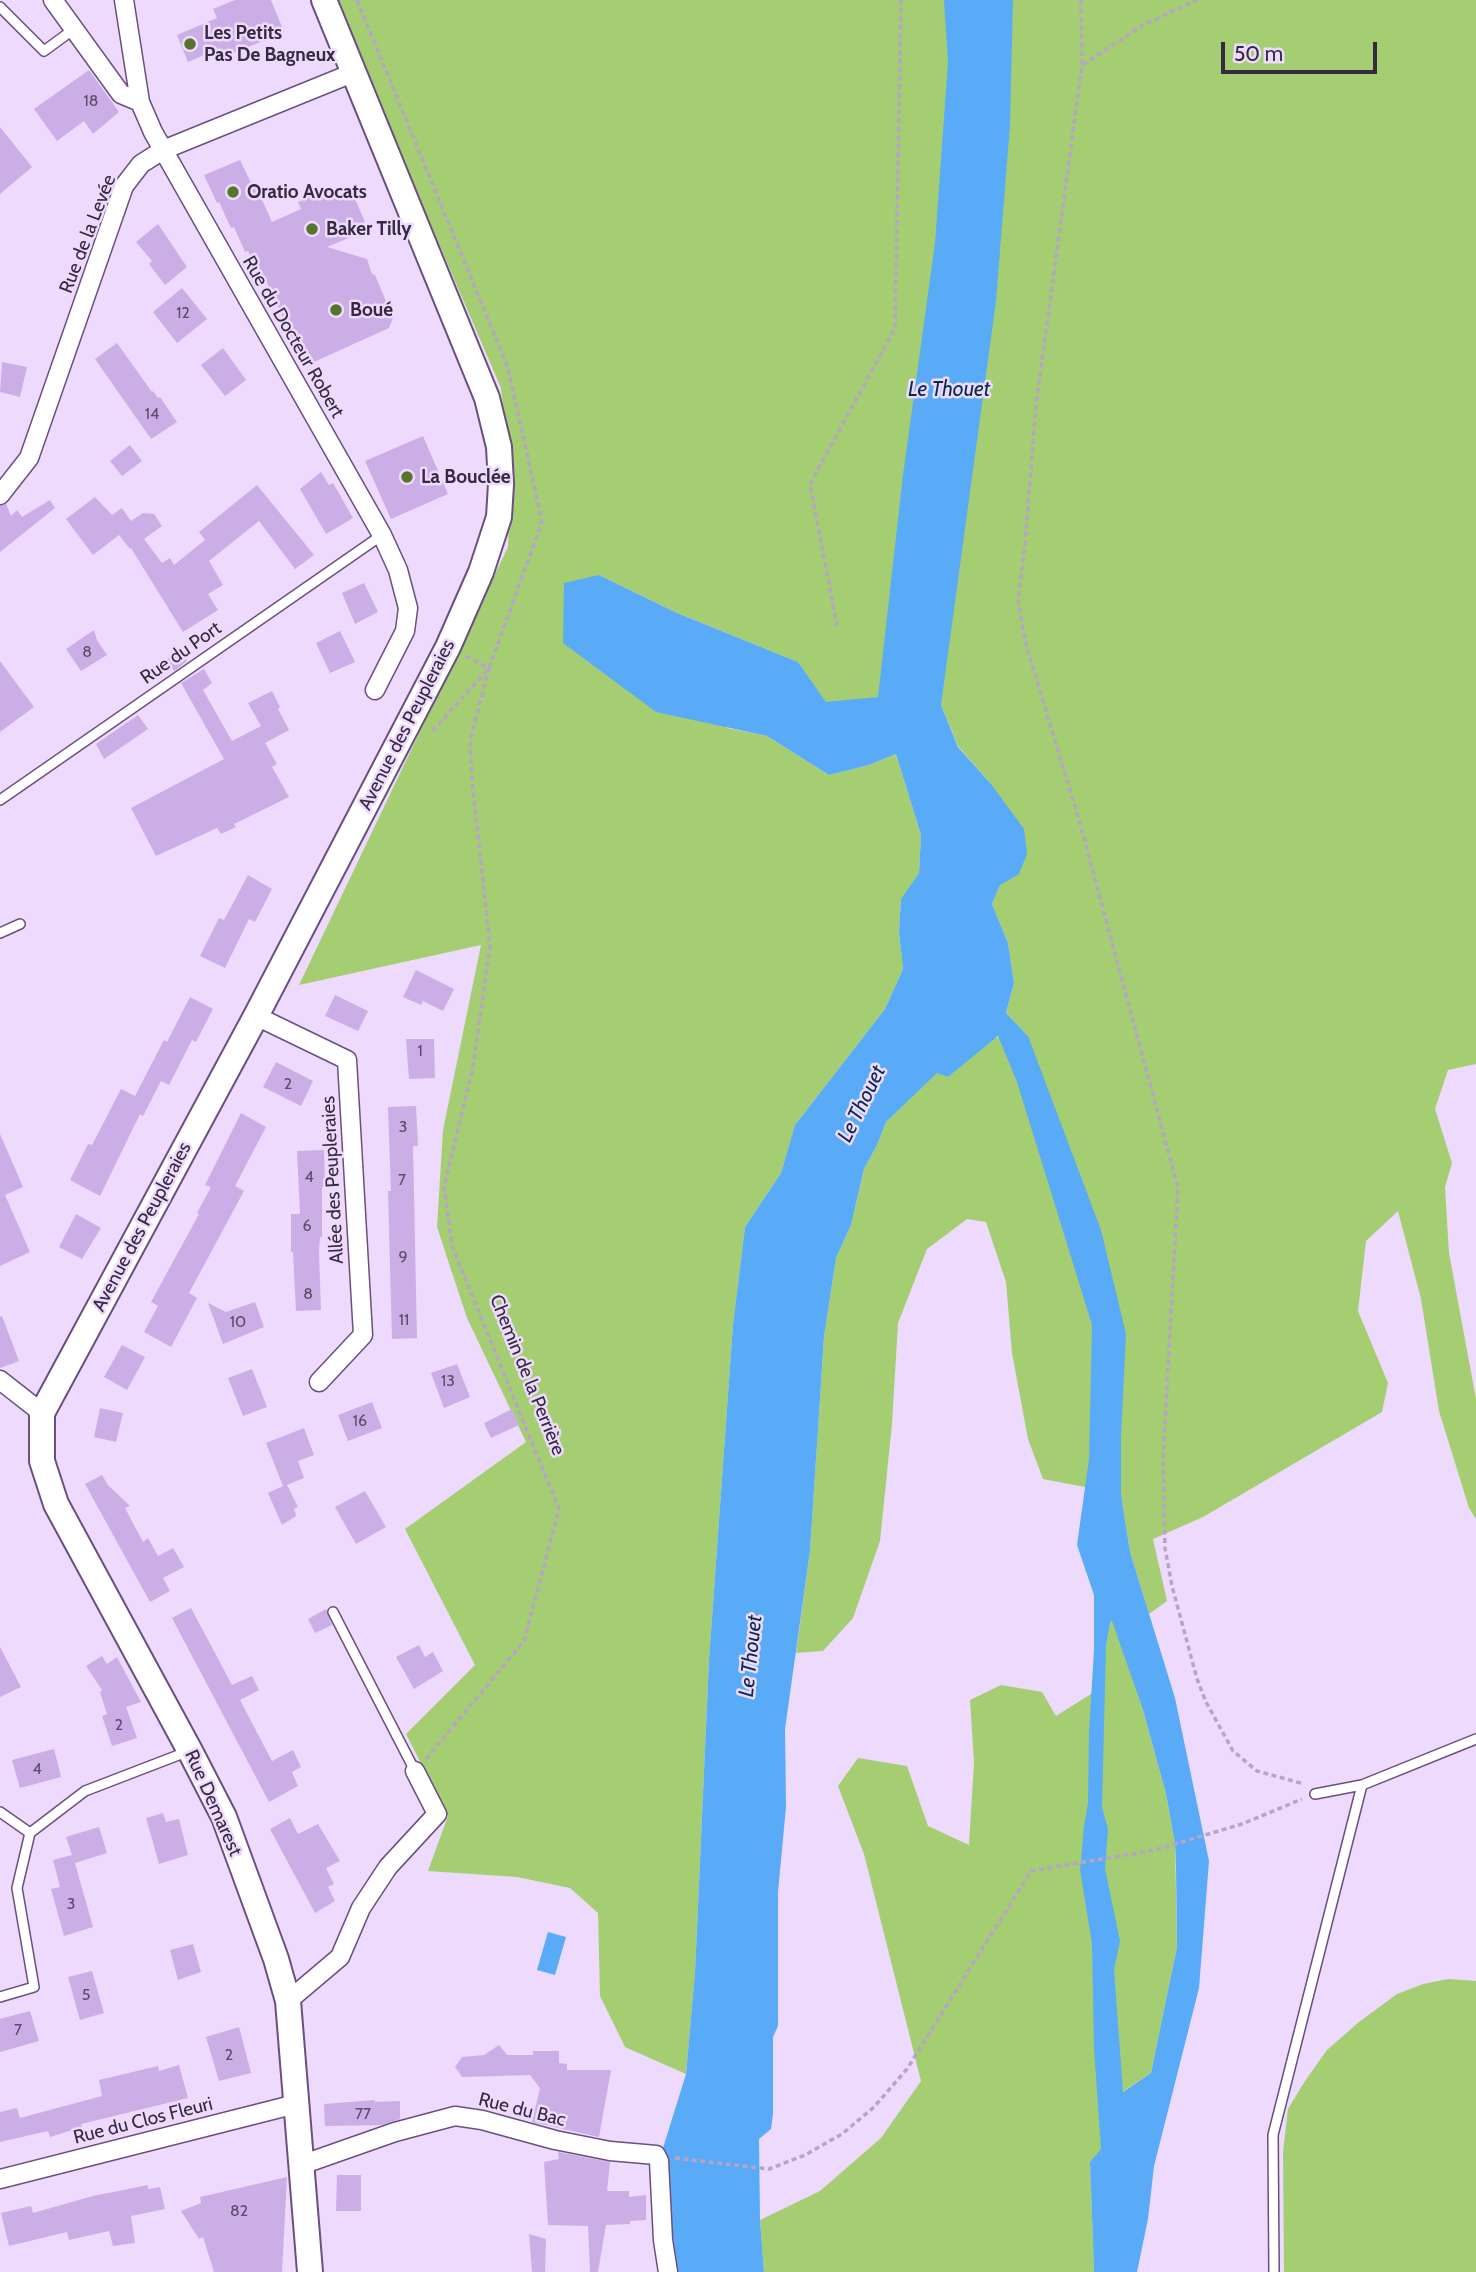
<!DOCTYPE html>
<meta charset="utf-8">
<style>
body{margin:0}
#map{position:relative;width:1476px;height:2272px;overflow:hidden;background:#eddafd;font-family:Cabin,sans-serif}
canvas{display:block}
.scale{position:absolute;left:1221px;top:42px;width:156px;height:32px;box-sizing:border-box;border:4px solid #362a40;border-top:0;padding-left:9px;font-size:21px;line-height:24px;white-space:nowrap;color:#362a40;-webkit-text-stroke:5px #eddafd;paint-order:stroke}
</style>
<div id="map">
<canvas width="1476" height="2272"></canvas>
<div class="scale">50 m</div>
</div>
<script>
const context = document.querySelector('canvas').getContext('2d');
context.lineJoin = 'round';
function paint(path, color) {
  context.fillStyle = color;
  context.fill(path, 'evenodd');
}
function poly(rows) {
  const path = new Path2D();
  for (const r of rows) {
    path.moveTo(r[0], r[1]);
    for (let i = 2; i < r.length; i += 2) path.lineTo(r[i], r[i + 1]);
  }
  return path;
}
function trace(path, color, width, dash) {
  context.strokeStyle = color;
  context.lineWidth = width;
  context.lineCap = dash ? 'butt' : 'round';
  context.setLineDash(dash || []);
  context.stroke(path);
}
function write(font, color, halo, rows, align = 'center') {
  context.font = font + ' Cabin,sans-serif';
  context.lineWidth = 5;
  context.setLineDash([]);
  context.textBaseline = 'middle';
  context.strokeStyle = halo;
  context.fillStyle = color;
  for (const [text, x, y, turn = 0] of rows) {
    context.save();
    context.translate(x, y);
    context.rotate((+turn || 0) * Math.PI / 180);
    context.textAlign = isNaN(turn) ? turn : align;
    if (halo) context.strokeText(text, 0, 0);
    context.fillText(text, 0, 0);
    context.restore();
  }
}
const green = poly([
 [334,0,1476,0,1476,1064,1448,1070,1435,1109,1452,1163,1445,1187,1449,1253,1476,1399,1476,1519,1469,1508,1439,1411,1421,1299,1398,1211,1366,1241,1358,1311,1388,1383,1382,1412,1203,1517,1153,1539,1167,1601,1149,1614,1130,1552,1121,1494,1043,1479,1028,1439,1012,1353,1006,1282,986,1222,967,1219,927,1249,898,1323,892,1424,880,1541,853,1618,823,1651,796,1653,810,1551,824,1337,836,1258,851,1225,864,1169,877,1145,886,1122,937,1072,948,1077,994,1038,1028,1036,1006,1013,1014,983,1008,943,992,904,1000,885,991,784,958,746,941,705,878,698,826,703,798,662,677,613,599,575,727,728,767,736,829,775,869,765,896,754,921,835,919,873,901,900,899,932,903,969,885,1009,795,1125,781,1173,745,1227,733,1325,709,1660,695,1973,686,2074,625,2047,600,1996,598,1913,570,1888,517,1877,428,1871,448,1816,406,1734,475,1665,405,1529,526,1442,467,1318,437,1227,443,1130,481,945,299,985,508,547,510,474,501,388],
 [1113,1620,1143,1710,1166,1794,1175,1843,1177,1947,1151,2073,1122,2092,1101,2150,1090,2162,1094,2272,764,2272,760,2220,820,2191,881,2138,921,2081,864,1854,838,1786,858,1758,907,1766,928,1826,969,1845,974,1762,970,1700,1001,1685,1042,1692,1056,1716,1091,1694,1106,1646,1110,1623],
 [1448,1979,1476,1981,1476,2272,1284,2272,1283,2152,1288,2109,1305,2081,1327,2050,1359,2022,1397,1994,1423,1984]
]);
const water = poly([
 [944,0,1013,0,1010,125,996,301,941,705,958,747,991,784,1024,829,1027,854,1019,874,1000,885,992,904,1008,943,1014,983,1006,1013,1028,1036,1101,1230,1126,1334,1121,1437,1121,1494,1130,1552,1175,1698,1209,1861,1199,1988,1154,2166,1148,2219,1137,2272,1094,2272,1090,2162,1101,2149,1094,2048,1092,1944,1080,1870,1084,1826,1088,1803,1089,1732,1094,1650,1094,1595,1077,1545,1089,1459,1092,1325,1017,1082,998,1036,948,1077,937,1073,886,1122,877,1145,864,1169,851,1225,836,1258,824,1337,810,1551,785,1729,786,1807,778,1892,778,2026,773,2037,773,2114,771,2129,759,2139,760,2220,764,2272,677,2272,663,2148,686,2074,695,1973,709,1660,733,1325,745,1227,781,1173,795,1125,885,1009,903,969,899,932,901,899,919,873,921,835,896,754,869,765,829,775,767,736,656,712,563,643,564,583,599,575,677,613,798,662,826,702,878,697,903,475,935,243,948,62],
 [1112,1621,1143,1710,1166,1794,1175,1843,1176,1866,1177,1947,1151,2073,1123,2092,1114,1970,1120,1941,1105,1868,1108,1829,1102,1807,1106,1646,1110,1623],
 [548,1932,566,1937,555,1975,537,1970]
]);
const building = poly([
 [235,0,271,0,284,32,217,60,213,51,188,62,177,35,217,18,213,9],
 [89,70,119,112,93,134,84,121,57,141,34,109],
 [0,127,32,167,0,194],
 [240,160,252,185,255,184,272,222,301,209,298,202,324,191,327,198,339,193,341,199,353,194,365,222,355,227,358,234,327,247,367,259,372,274,375,275,393,318,389,328,305,366,264,276,260,277,248,251,245,252,234,227,231,228,219,202,217,203,204,175],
 [158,224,187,267,165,285,149,264,152,261,136,242],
 [182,288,207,319,177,343,153,312],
 [117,343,152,392,153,391,158,398,160,397,177,422,151,439,95,359],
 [223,348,246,380,225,396,201,365],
 [2,362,27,367,20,397,0,392],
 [423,436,448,494,391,519,365,461],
 [130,445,142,461,122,476,110,461],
 [321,472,329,485,333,483,353,518,326,534,300,489],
 [257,485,314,555,295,569,259,521,209,561,223,585,208,594,218,610,183,632,131,548,130,549,119,535,93,555,66,519,95,497,112,515,122,508,131,521,143,513,154,514,162,526,144,539,162,563,170,558,174,565,205,540,199,532],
 [50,500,55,508,0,552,0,506,6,504,11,516,17,510,22,517],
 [364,583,378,612,355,624,342,593],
 [94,630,97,640,107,655,81,671,66,649],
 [340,631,355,662,330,673,316,643],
 [180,651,187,661,174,671,167,659],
 [0,661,34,707,0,732],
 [204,669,212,683,203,690,232,741,261,726,248,703,272,691,280,707,278,709,289,730,265,743,277,764,272,767,289,797,234,824,236,827,221,834,217,828,156,856,131,808,224,759,181,683],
 [138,715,148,729,104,759,96,744],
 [248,875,272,889,255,922,249,919,225,968,200,956,219,918,224,920],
 [416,970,454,989,443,1011,423,1001,421,1005,403,997],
 [335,995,368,1011,358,1031,325,1016],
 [190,997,213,1009,196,1042,192,1040,169,1085,161,1081,143,1116,140,1114,100,1196,70,1180,88,1144,92,1145,121,1089,135,1096,164,1040,167,1042],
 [406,1039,434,1039,435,1078,409,1079],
 [276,1062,313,1081,301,1106,263,1087],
 [416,1106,418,1146,413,1146,417,1338,392,1339,388,1191,391,1191,388,1107],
 [241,1113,266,1127,235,1186,244,1191,189,1293,197,1298,171,1347,144,1332,158,1306,151,1302,199,1214,197,1213,211,1187,205,1185],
 [0,1134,23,1187,5,1195,30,1252,0,1266],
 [324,1150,325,1187,322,1187,322,1237,320,1237,319,1252,321,1310,296,1311,293,1252,291,1252,291,1214,300,1214,297,1151],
 [76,1214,101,1228,82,1259,59,1247],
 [255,1302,264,1327,223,1344,208,1303,226,1312],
 [2,1316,19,1361,0,1368,0,1317],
 [122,1345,145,1357,127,1390,104,1377],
 [457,1364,470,1397,444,1408,431,1373],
 [252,1369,267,1407,243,1416,228,1378],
 [372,1402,382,1428,348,1441,338,1415],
 [100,1408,123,1413,116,1442,94,1437],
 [512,1409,519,1425,491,1438,484,1423],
 [304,1428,314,1455,298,1461,304,1478,287,1485,298,1507,294,1509,296,1516,282,1525,268,1493,283,1486,266,1443],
 [102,1475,108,1485,130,1506,125,1508,143,1542,148,1538,158,1556,173,1548,184,1567,163,1578,170,1591,150,1602,85,1484],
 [365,1491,386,1527,356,1544,335,1507],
 [191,1608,232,1685,252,1676,259,1690,240,1700,272,1761,293,1750,301,1767,292,1772,298,1786,269,1802,172,1618],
 [326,1609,332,1625,315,1633,308,1619],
 [419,1645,425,1657,433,1652,443,1671,414,1689,396,1657],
 [0,1647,21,1687,0,1697],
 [102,1656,107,1664,117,1657,141,1702,126,1707,137,1738,112,1746,102,1716,107,1714,100,1692,102,1690,86,1666],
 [54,1749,61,1777,20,1788,12,1760],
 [163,1813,166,1822,179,1819,188,1855,159,1864,146,1818],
 [290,1818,298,1834,318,1824,340,1861,326,1868,334,1884,328,1887,335,1901,315,1913,270,1829],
 [99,1827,107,1853,75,1863,93,1927,64,1936,51,1889,60,1887,53,1860,72,1855,66,1837],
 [193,1944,201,1972,178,1980,170,1950],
 [92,1971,104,2013,80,2020,68,1977],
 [30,2011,39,2041,0,2052,0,2019],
 [239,2027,251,2073,219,2081,206,2037],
 [499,2045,507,2055,533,2055,533,2051,559,2051,559,2063,567,2064,567,2070,611,2070,599,2137,532,2122,540,2088,530,2075,462,2077,455,2067,462,2057,484,2055],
 [179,2065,188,2098,81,2124,82,2127,50,2137,48,2131,0,2142,0,2112,17,2108,20,2118,102,2096,99,2080,158,2066,159,2071],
 [375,2100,375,2102,400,2101,400,2119,382,2125,325,2126,324,2104],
 [558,2152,610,2162,607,2191,629,2191,629,2197,646,2195,646,2220,630,2221,630,2224,606,2225,598,2272,590,2272,588,2226,548,2225,544,2162,559,2159],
 [337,2175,361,2175,361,2211,336,2211],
 [287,2177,282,2272,214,2272,203,2237,199,2239,181,2211,201,2203,200,2197],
 [148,2185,148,2189,160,2187,165,2209,131,2216,135,2243,113,2246,109,2231,69,2240,67,2232,9,2246,1,2213,31,2206,33,2213,93,2196],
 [529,2234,546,2239,545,2272,532,2272]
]);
const path = poly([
 [357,0,508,368,542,522,489,668,430,734],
 [1081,0,1082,65,1036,405,1025,544,1018,600,1025,641,1081,827,1178,1188,1163,1459,1165,1548,1172,1586,1197,1679,1206,1702,1233,1751,1257,1771,1304,1784],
 [1083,65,1143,25,1197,0],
 [837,626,810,484,895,328,901,0],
 [466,656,489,668],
 [426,1759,524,1641,559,1509,452,1246,444,1187,473,1067,490,946,472,780,470,741,489,668],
 [675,2158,769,2169,805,2155,842,2134,874,2107,907,2069,1031,1871,1155,1850,1242,1824,1302,1799]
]);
const lane = poly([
 [0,7,44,51,74,29],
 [0,800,382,535],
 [0,933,20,924],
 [333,1612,415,1771],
 [1315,1794,1362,1785,1476,1739],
 [0,1812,30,1833],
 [0,1997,34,1987,17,1888,30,1833,85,1791,189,1751],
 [1274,2272,1273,2135,1362,1785]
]);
const street = poly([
 [53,0,121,94,140,102],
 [124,0,140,102,153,132,382,535,398,570,408,608,405,631,375,690],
 [0,495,29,458,124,186,141,164,163,150,355,72],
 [256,1016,347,1060,363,1335,319,1382],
 [0,1380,42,1413],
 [288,2001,340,1957,361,1908,388,1867,437,1814,415,1771],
 [301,2165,395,2132,455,2116,482,2120,555,2140,610,2151,656,2155,659,2161,663,2240,668,2272],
 [0,2179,296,2104]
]);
const secondary = poly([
 [310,2272,288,2001,276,1959,224,1817,190,1751,56,1504,42,1461,42,1413,256,1016,448,647,481,572,499,517,501,484,499,447,487,398,324,0]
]);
const markers = [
 [190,44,7,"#56752b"],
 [233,192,7,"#56752b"],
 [312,229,7,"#56752b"],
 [336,310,7,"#56752b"],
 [407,477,7,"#56752b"]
];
const numberNames = [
 ["18",91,101],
 ["12",183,313],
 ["14",152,414],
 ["8",87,652],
 ["1",420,1051],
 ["2",288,1084],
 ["3",403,1127],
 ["4",309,1177],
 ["7",402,1180],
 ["6",307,1226],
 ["9",403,1257],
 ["8",308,1294],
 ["11",404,1320],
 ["10",238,1322],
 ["13",448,1381],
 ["16",360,1421],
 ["2",119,1725],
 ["4",37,1769],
 ["3",71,1904],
 ["5",86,1995],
 ["7",18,2030],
 ["2",229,2055],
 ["77",363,2114],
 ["82",239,2211]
];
const poiNames = [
 ["Les Petits",204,33],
 ["Pas De Bagneux",204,55],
 ["Oratio Avocats",247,192],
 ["Baker Tilly",326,229],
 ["Boué",350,310],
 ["La Bouclée",421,477]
];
const streetNames = [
 ["Rue de la Levée",88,234,-69],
 ["Rue du Docteur Robert",293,337,60],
 ["Rue du Port",181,653,-35],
 ["Avenue des Peupleraies",407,725,-63],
 ["Allée des Peupleraies",333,1180,-93],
 ["Avenue des Peupleraies",142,1227,-62],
 ["Chemin de la Perrière",527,1375,68],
 ["Rue Demarest",213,1803,66],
 ["Rue du Bac",522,2110,14],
 ["Rue du Clos Fleuri",143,2121,-14]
];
const waterNames = [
 ["Le Thouet",949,390],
 ["Le Thouet",862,1104,-64],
 ["Le Thouet",751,1656,-84]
];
paint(green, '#a4ce71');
paint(water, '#59abf8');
paint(building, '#ccaee6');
trace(lane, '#6b4f81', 12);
trace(street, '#6b4f81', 21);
trace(secondary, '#6b4f81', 28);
trace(path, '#b6a5c4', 3.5, [5, 3.5]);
trace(lane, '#fff', 9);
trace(street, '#fff', 18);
trace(secondary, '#fff', 24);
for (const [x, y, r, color] of markers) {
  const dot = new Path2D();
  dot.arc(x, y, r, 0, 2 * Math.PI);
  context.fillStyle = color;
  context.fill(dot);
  trace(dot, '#eddafd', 2.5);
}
write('16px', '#5c4b6a', null, numberNames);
write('bold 19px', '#362a40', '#eddafd', poiNames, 'left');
write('19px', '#362a40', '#eddafd', streetNames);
write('italic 21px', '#082b49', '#eddafd', waterNames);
</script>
